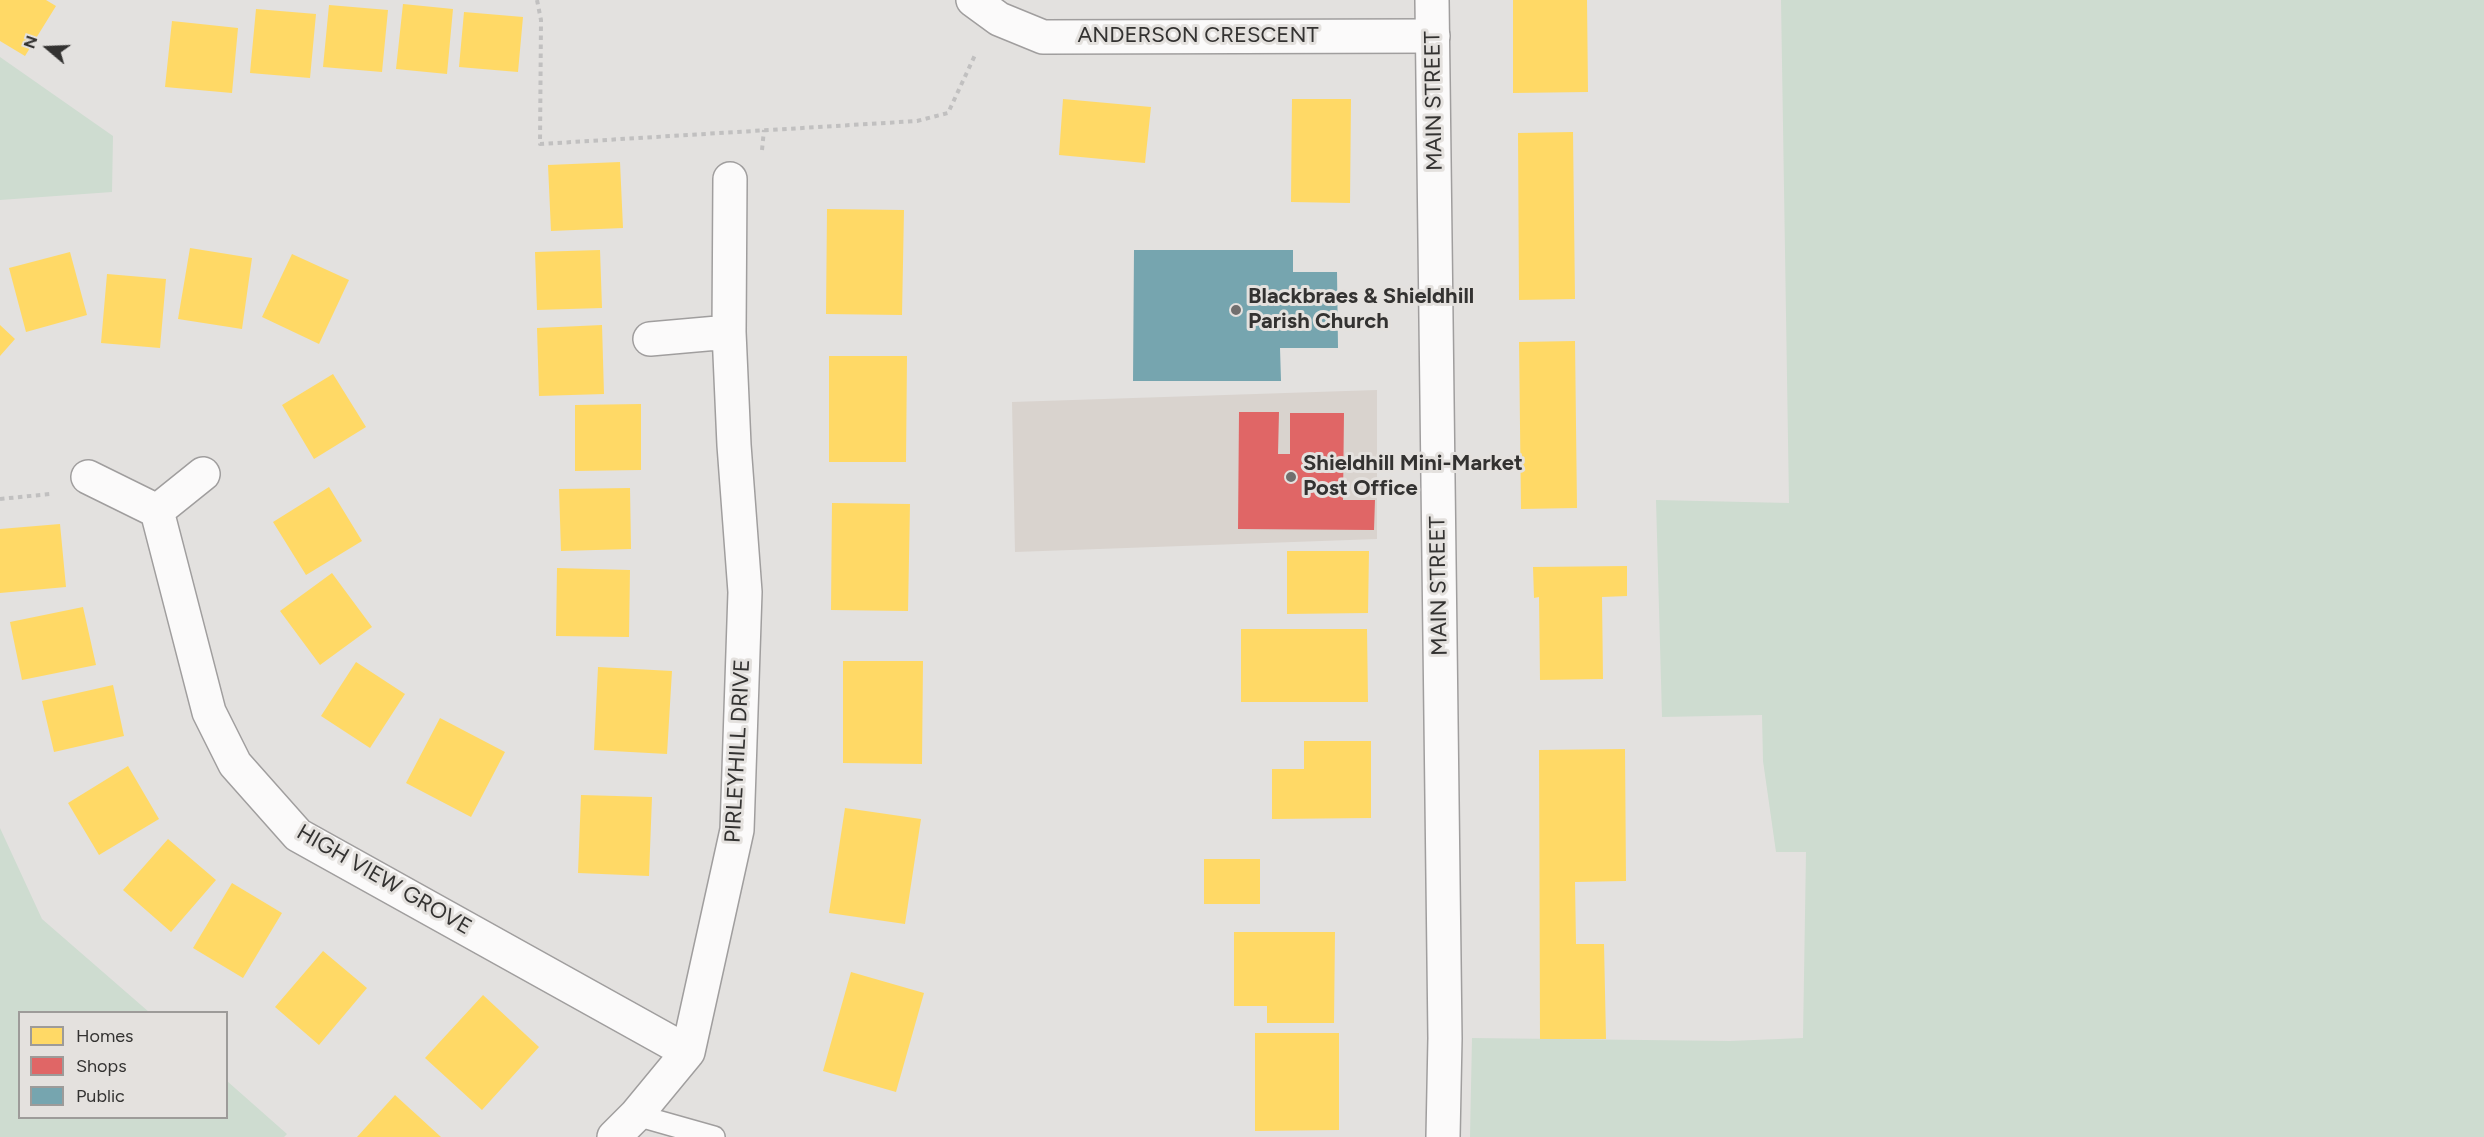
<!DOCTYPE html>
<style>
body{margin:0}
#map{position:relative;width:2484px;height:1137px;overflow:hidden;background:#e3e1df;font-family:Figtree,sans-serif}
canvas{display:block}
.legend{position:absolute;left:18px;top:1011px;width:210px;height:108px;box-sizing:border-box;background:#e4e1de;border:2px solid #9d9b99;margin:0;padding:8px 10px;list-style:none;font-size:18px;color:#333231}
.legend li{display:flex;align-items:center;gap:12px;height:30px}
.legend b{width:30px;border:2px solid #9d9b99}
.north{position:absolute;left:18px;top:18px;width:60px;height:60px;-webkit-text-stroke:4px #e4e1de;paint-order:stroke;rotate:289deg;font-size:16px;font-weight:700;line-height:24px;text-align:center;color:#333231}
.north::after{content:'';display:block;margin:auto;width:21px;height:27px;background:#333231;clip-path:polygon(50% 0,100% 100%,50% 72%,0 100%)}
</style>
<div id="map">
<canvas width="2484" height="1137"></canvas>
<ul class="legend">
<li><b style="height:16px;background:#ffd966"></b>Homes</li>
<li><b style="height:16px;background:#e06666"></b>Shops</li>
<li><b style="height:16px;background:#76a5af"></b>Public</li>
</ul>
<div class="north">N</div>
</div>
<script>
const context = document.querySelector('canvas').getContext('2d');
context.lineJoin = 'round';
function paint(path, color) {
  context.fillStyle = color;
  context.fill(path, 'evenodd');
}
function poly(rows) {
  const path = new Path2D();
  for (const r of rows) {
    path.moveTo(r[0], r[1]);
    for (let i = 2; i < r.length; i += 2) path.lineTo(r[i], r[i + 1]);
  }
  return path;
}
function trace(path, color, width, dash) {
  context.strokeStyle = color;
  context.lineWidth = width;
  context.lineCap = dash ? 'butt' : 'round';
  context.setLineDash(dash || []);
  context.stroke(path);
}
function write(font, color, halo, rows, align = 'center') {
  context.font = font + ' Figtree,sans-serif';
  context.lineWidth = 6;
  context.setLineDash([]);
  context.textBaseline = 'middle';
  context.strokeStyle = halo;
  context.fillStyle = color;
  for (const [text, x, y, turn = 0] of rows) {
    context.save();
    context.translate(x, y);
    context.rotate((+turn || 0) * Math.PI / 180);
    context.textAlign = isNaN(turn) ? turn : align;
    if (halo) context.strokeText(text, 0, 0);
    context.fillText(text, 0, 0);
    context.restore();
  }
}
const built = poly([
 [1377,390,1377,539,1015,552,1012,402]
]);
const green = poly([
 [1781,0,2484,0,2484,1137,1470,1137,1472,1038,1730,1041,1803,1038,1806,852,1776,852,1763,761,1762,715,1662,717,1656,500,1789,503],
 [0,57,113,136,112,192,0,200],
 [0,828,42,919,149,1012,20,1012,20,1118,226,1118,227,1081,287,1134,284,1137,0,1137]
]);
const homes = poly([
 [0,0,46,0,56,6,25,56,0,41],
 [1513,0,1587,0,1588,92,1513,93],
 [403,4,453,9,447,74,396,69],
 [329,5,388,10,382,72,323,67],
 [256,9,316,14,310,78,250,73],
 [464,12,523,17,518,72,459,67],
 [172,21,238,28,232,93,165,87],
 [1063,99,1151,107,1145,163,1059,155],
 [1292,99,1351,99,1350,203,1291,202],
 [1573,132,1575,299,1519,300,1518,133],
 [620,162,623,228,551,231,548,165],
 [827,209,904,210,902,315,826,314],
 [190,248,252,258,242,329,178,319],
 [600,250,602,308,537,310,535,252],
 [70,252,87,315,26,332,9,268],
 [292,254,349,280,319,344,262,317],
 [107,274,166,279,160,348,101,343],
 [0,325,15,339,0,356],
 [602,325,604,394,539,396,537,328],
 [1575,341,1577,508,1521,509,1519,342],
 [829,356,907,356,906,462,829,462],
 [333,374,366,427,314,459,282,405],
 [641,404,641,470,575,471,575,405],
 [329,487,362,541,306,575,273,522],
 [630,488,631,549,561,551,559,489],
 [832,503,910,504,908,611,831,610],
 [60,524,66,587,0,593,0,529],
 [1287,551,1369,551,1368,613,1287,614],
 [1627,566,1627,596,1602,597,1603,679,1540,680,1539,597,1534,598,1533,567],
 [557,568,630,570,629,637,556,636],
 [332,573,372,627,320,665,280,611],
 [83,607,96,665,22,680,10,622],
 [1241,629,1367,629,1368,702,1241,702],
 [843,661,923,661,922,764,843,763],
 [356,662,405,694,370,748,321,716],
 [598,667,672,671,667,754,594,750],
 [113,685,124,736,54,752,42,701],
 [440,718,505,752,471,817,406,783],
 [1304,741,1371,741,1371,818,1272,819,1272,769,1304,769],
 [1625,749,1626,881,1575,882,1576,944,1604,944,1606,1039,1540,1039,1539,750],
 [128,766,159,819,99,855,68,803],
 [581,795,652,797,649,876,578,873],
 [845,808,921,819,905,924,829,913],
 [168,839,216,880,171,932,123,890],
 [1204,859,1260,859,1260,904,1204,904],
 [232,883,282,913,243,978,193,948],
 [1234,932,1335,932,1334,1023,1267,1023,1267,1006,1234,1006],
 [323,951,367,988,319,1045,275,1007],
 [851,972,924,993,896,1092,823,1071],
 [483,995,539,1047,482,1110,425,1058],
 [1255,1033,1339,1033,1339,1130,1255,1131],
 [395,1095,441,1137,357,1137]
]);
const shops = poly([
 [1239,412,1279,412,1278,454,1290,454,1290,413,1344,413,1343,500,1375,500,1374,530,1238,529]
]);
const public = poly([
 [1134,250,1293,250,1293,272,1337,272,1338,348,1280,348,1281,381,1133,381]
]);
const path = poly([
 [537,0,541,20,540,144,917,121,948,113,976,53],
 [762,150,764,130],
 [0,499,50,494]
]);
const service = poly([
 [636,1115,714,1137]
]);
const minor = poly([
 [973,0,999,19,1043,37,1433,36],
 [650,339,729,332],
 [88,477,157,511,209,712,235,764,298,835,688,1052],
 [157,511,203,474],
 [614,1137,636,1115,688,1052,737,830,745,592,734,445,729,332,730,179]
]);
const secondary = poly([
 [1432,0,1445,1038,1443,1137]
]);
const markers = [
 [1236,310,6,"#716f6e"],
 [1291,477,6,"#716f6e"]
];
const streetNames = [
 ["ANDERSON CRESCENT",1198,36],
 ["MAIN STREET",1434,101,-91],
 ["MAIN STREET",1439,586,-91],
 ["PIRLEYHILL DRIVE",738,751,-87],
 ["HIGH VIEW GROVE",384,880,30]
];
const poiNames = [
 ["Blackbraes & Shieldhill",1248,297],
 ["Parish Church",1248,322],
 ["Shieldhill Mini-Market",1303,464],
 ["Post Office",1303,489]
];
paint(built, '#d9d3ce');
paint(green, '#cedcd0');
paint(homes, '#ffd966');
paint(shops, '#e06666');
paint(public, '#76a5af');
trace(service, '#a09e9e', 24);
trace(minor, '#a09e9e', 36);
trace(secondary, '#a09e9e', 36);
trace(path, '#c1c0c0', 4, [4.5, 4.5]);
trace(service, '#fbfafa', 21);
trace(minor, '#fbfafa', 33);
trace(secondary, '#fbfafa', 33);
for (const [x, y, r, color] of markers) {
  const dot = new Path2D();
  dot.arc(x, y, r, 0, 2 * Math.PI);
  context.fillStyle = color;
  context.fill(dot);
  trace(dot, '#e4e1de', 2);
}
write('22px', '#333231', '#e4e1de', streetNames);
write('bold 22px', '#333231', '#e4e1de', poiNames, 'left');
</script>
